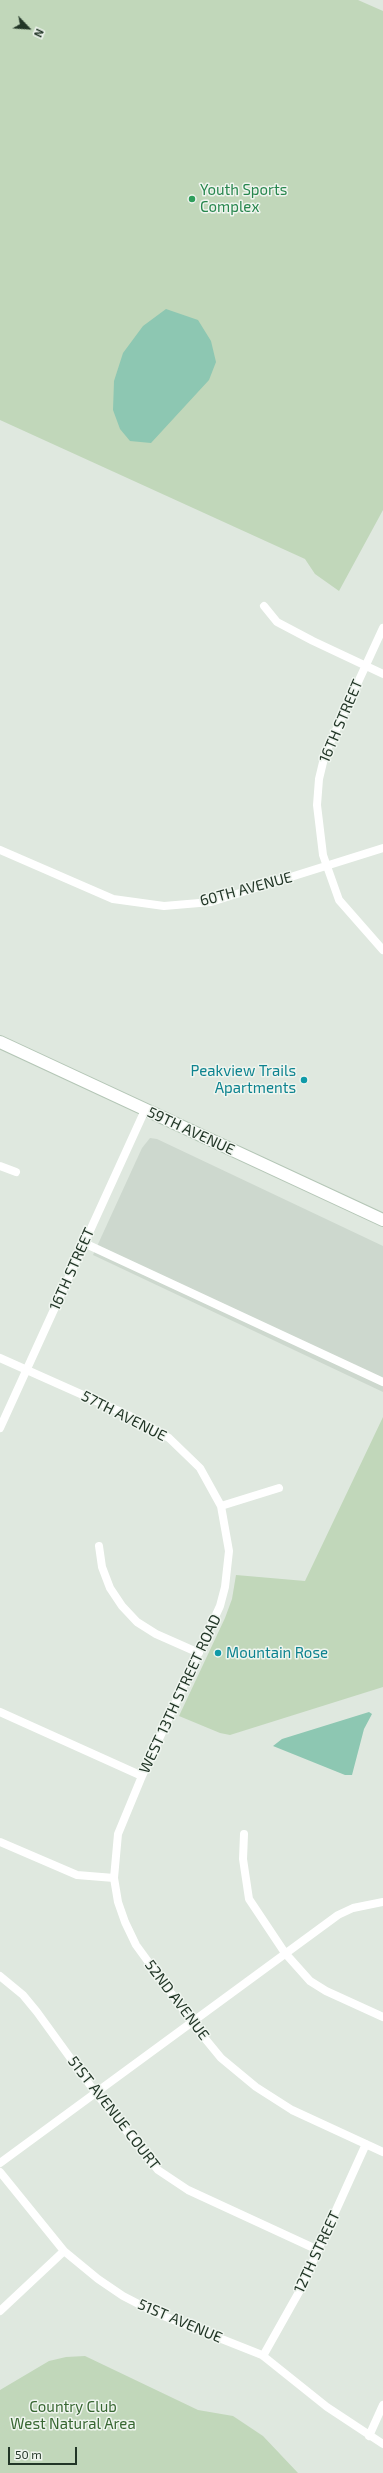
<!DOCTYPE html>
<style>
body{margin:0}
#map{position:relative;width:383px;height:2473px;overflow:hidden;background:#dfe8df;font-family:"Exo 2",sans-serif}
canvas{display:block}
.north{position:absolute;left:8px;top:8px;width:40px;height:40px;-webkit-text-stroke:3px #eff5ef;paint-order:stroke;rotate:115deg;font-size:11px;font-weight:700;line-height:16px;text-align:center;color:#223627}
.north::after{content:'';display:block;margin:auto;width:14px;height:18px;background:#223627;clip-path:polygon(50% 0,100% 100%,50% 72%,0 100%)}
.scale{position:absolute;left:8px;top:2447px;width:69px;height:18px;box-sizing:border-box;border:2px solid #223627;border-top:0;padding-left:5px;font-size:12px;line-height:14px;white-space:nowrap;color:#223627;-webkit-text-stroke:3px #eff5ef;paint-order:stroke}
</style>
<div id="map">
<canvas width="383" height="2473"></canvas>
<div class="north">N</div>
<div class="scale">50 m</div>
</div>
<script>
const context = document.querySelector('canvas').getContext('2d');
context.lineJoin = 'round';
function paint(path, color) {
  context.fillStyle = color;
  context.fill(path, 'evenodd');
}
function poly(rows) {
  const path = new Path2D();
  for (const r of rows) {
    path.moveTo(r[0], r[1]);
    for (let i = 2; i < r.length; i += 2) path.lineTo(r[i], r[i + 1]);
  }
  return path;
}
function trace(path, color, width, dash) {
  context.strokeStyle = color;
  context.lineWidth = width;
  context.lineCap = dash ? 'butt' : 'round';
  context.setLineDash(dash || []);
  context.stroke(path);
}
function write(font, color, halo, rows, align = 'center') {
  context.font = font + ' "Exo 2",sans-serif';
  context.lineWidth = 3;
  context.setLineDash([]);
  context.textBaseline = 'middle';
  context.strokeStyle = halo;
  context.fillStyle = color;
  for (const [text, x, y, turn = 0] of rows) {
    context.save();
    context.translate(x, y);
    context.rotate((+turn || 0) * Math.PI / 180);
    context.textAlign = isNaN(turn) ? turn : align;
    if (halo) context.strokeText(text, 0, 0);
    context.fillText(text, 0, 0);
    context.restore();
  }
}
const built = poly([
 [150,1138,157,1139,383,1246,383,1392,93,1255,142,1148]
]);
const green = poly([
 [0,0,358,0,383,11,383,510,339,591,315,574,305,559,0,420],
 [383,1417,383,1687,230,1735,220,1733,179,1716,225,1618,232,1599,236,1575,305,1581],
 [85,2356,198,2410,233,2416,263,2436,298,2473,0,2473,0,2390,49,2361,66,2357]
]);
const water = poly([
 [166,309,198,320,211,341,216,362,209,380,151,443,130,441,120,429,113,410,114,381,123,353,143,326],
 [369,1712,372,1714,364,1729,352,1775,345,1775,273,1746,282,1739]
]);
const street = poly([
 [264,606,277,622,313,641,383,674],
 [383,628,325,754,319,779,317,805,323,855,339,900,383,950],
 [0,850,113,899,164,906,211,902,383,848],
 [0,1166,16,1172],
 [84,1243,383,1382],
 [0,1358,130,1416,169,1438,200,1468,221,1506,229,1551,225,1587,220,1606,142,1776,118,1834,114,1878,118,1902,125,1922,136,1945,198,2030,221,2058,256,2087,292,2110,383,2152],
 [0,1428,145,1110],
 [221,1506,279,1488],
 [99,1546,102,1567,110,1588,122,1606,137,1622,156,1634,199,1653],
 [0,1712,142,1776],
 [244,1834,243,1859,249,1899,285,1953,310,1981,326,1991,383,2017],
 [0,1842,77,1875,114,1878],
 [0,1976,23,1995,37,2012,95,2092,158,2170,188,2190,318,2250],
 [0,2163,338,1915,353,1908,383,1902],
 [0,2172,64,2251,98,2279,123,2296,156,2313,262,2355,327,2407,383,2444],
 [0,2311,64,2251],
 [263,2356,299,2292,366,2144],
 [369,2436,383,2405]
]);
const secondary = poly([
 [0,1042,383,1220]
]);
const markers = [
 [192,199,4,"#2e9e5b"],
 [304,1080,4,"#0f9aa8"],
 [218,1653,4,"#0f9aa8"]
];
const leisureNames = [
 ["Youth Sports",200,190],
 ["Complex",200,207]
];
const streetNames = [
 ["16TH STREET",341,721,-67],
 ["60TH AVENUE",246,889,-15],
 ["59TH AVENUE",191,1131,25],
 ["16TH STREET",72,1269,-66],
 ["57TH AVENUE",124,1416,27],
 ["WEST 13TH STREET ROAD",180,1694,-65],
 ["52ND AVENUE",177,2000,53],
 ["51ST AVENUE COURT",114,2113,52],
 ["12TH STREET",317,2252,-65],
 ["51ST AVENUE",180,2321,23]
];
const cultureNames = [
 ["Peakview Trails",296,1071],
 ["Apartments",296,1088],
 ["Mountain Rose",226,1653,"left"]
];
const parkNames = [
 ["Country Club",73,2407],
 ["West Natural Area",73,2424]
];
paint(built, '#cdd8ce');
paint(green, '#c1d7ba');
paint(water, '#8dc7b2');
trace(secondary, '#b4c6b6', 14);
trace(street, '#fff', 8);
trace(secondary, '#fff', 12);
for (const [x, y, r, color] of markers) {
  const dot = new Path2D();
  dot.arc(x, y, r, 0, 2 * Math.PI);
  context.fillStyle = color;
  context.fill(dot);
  trace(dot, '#eff5ef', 1.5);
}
write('15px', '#27864d', '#eff5ef', leisureNames, 'left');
write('15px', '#223627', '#eff5ef', streetNames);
write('15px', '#0d838f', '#eff5ef', cultureNames, 'right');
write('15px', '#386732', '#eff5ef', parkNames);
</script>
